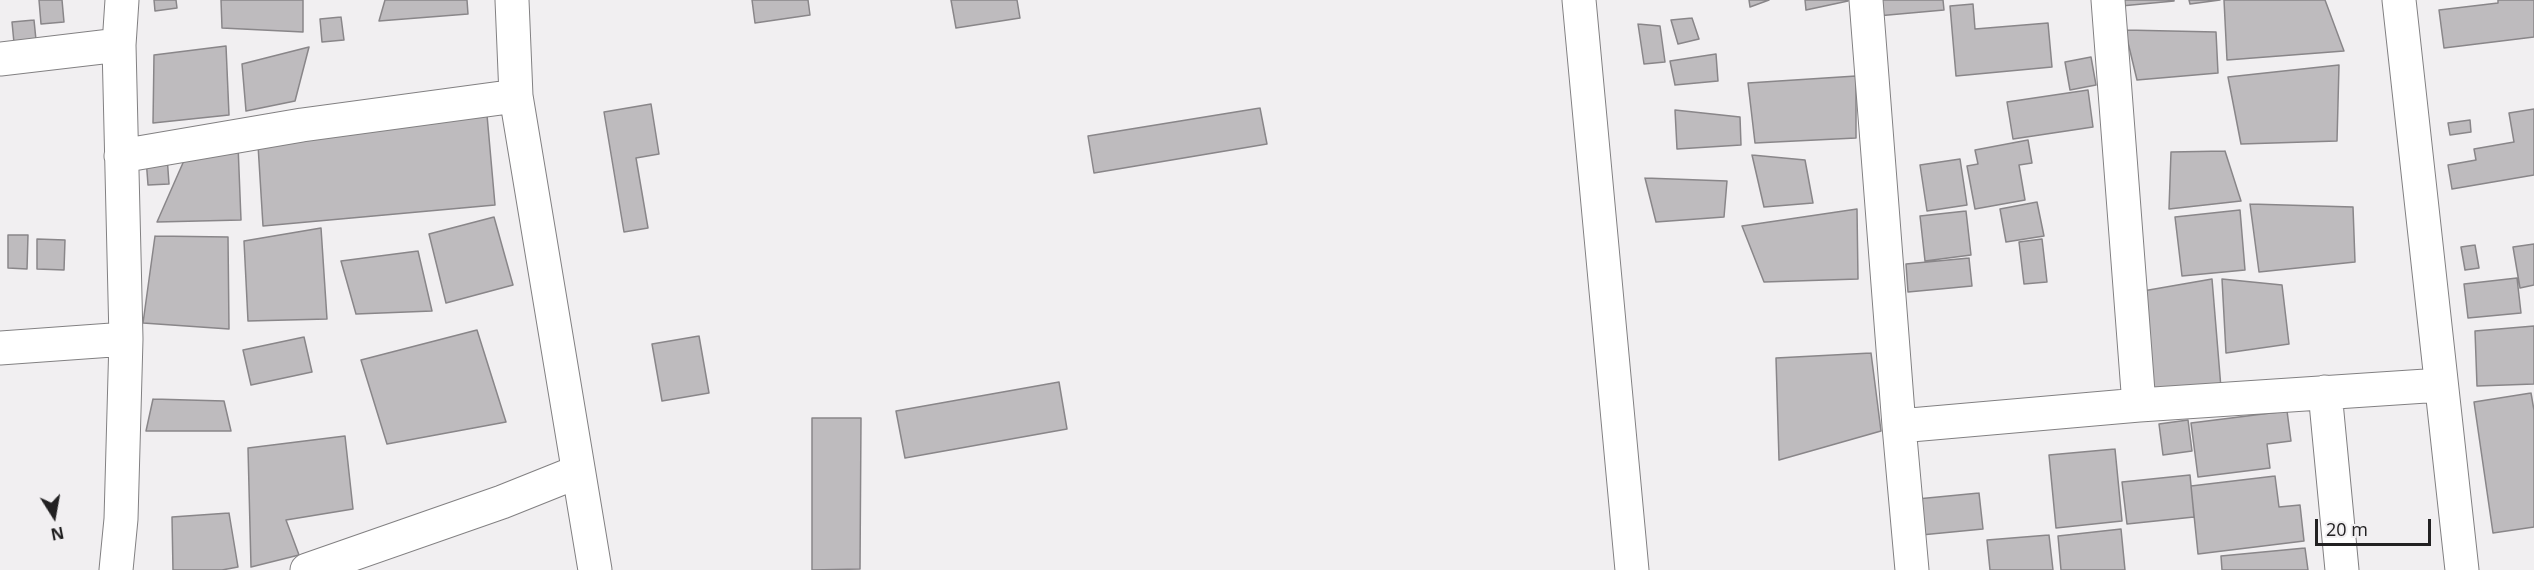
<!DOCTYPE html>
<style>
body{margin:0}
#map{position:relative;width:2534px;height:570px;overflow:hidden;background:#f1eff1;font-family:"Open Sans",sans-serif}
canvas{display:block}
.north{position:absolute;left:24px;top:486px;width:60px;height:60px;-webkit-text-stroke:4px #f1eff1;paint-order:stroke;rotate:169deg;font-size:16px;font-weight:700;line-height:24px;text-align:center;color:#222122}
.north::after{content:'';display:block;margin:auto;width:21px;height:27px;background:#222122;clip-path:polygon(50% 0,100% 100%,50% 72%,0 100%)}
.scale{position:absolute;left:2315px;top:519px;width:116px;height:27px;box-sizing:border-box;border:3px solid #222122;border-top:0;padding-left:8px;font-size:18px;line-height:21px;white-space:nowrap;color:#222122;-webkit-text-stroke:4px #f1eff1;paint-order:stroke}
</style>
<div id="map">
<canvas width="2534" height="570"></canvas>
<div class="north">N</div>
<div class="scale">20 m</div>
</div>
<script>
const context = document.querySelector('canvas').getContext('2d');
context.lineJoin = 'round';
function paint(path, color) {
  context.fillStyle = color;
  context.fill(path, 'evenodd');
}
function poly(rows) {
  const path = new Path2D();
  for (const r of rows) {
    path.moveTo(r[0], r[1]);
    for (let i = 2; i < r.length; i += 2) path.lineTo(r[i], r[i + 1]);
  }
  return path;
}
function trace(path, color, width, dash) {
  context.strokeStyle = color;
  context.lineWidth = width;
  context.lineCap = dash ? 'butt' : 'round';
  context.setLineDash(dash || []);
  context.stroke(path);
}
const building = poly([
 [39,0,62,0,64,22,41,24,39,0],
 [154,0,176,0,177,8,155,11,154,0],
 [221,0,303,0,303,32,222,28,221,0],
 [385,0,467,0,468,14,379,21,385,0],
 [752,0,808,0,810,15,755,23,752,0],
 [951,0,1017,0,1020,18,956,28,951,0],
 [1749,0,1769,0,1750,7,1749,0],
 [1805,0,1848,0,1848,1,1806,10,1805,0],
 [1876,0,1943,0,1944,10,1877,16,1876,0],
 [2120,0,2174,0,2174,1,2121,6,2120,0],
 [2189,0,2220,0,2190,4,2189,0],
 [2224,0,2325,0,2344,51,2227,60,2224,0],
 [2498,0,2534,0,2534,37,2444,48,2439,10,2498,3,2498,0],
 [1973,4,1975,29,2048,23,2052,67,1956,76,1950,6,1973,4],
 [341,17,344,40,322,42,320,19,341,17],
 [1692,18,1699,39,1678,44,1671,20,1692,18],
 [34,20,36,40,14,43,12,22,34,20],
 [1638,24,1660,26,1665,62,1644,64,1638,24],
 [2125,30,2216,32,2218,73,2137,80,2125,30],
 [226,46,229,115,153,123,154,55,226,46],
 [309,47,295,101,246,111,242,64,309,47],
 [1716,54,1718,81,1675,85,1670,61,1716,54],
 [2091,57,2096,85,2070,90,2065,62,2091,57],
 [2339,65,2337,141,2241,144,2228,77,2339,65],
 [1856,76,1856,138,1755,143,1748,83,1856,76],
 [2088,90,2093,127,2013,139,2007,102,2088,90],
 [651,104,659,154,636,158,648,228,624,232,604,112,651,104],
 [1260,108,1267,144,1094,173,1088,136,1260,108],
 [2534,109,2534,175,2452,189,2448,165,2476,160,2474,149,2514,142,2509,113,2534,109],
 [1675,110,1740,117,1741,145,1677,149,1675,110],
 [487,115,495,205,263,226,258,145,487,115],
 [2470,120,2471,132,2450,135,2448,123,2470,120],
 [2028,140,2032,163,2019,165,2025,200,1975,209,1967,166,1978,164,1975,150,2028,140],
 [238,145,241,220,157,222,186,156,238,145],
 [2225,151,2241,201,2169,209,2171,152,2225,151],
 [1752,155,1805,160,1813,203,1764,207,1752,155],
 [167,156,169,184,148,185,146,158,167,156],
 [1960,159,1967,205,1927,211,1920,165,1960,159],
 [1645,178,1727,181,1724,217,1656,222,1645,178],
 [2037,202,2044,236,2006,242,2000,209,2037,202],
 [2250,204,2353,207,2355,262,2259,272,2250,204],
 [1857,209,1858,279,1764,282,1742,226,1857,209],
 [2240,210,2245,270,2182,276,2175,217,2240,210],
 [1966,211,1971,255,1925,261,1920,216,1966,211],
 [494,217,513,285,446,303,429,234,494,217],
 [321,228,327,319,248,321,244,241,321,228],
 [8,235,28,235,27,269,8,268,8,235],
 [155,236,228,237,229,329,143,323,155,236],
 [37,239,65,240,64,270,37,269,37,239],
 [2042,239,2047,282,2024,284,2019,242,2042,239],
 [2534,244,2534,285,2520,288,2513,247,2534,244],
 [2475,245,2479,268,2465,270,2461,247,2475,245],
 [418,251,432,311,356,314,341,261,418,251],
 [1969,258,1972,286,1908,292,1906,264,1969,258],
 [2517,278,2521,313,2468,318,2464,284,2517,278],
 [2212,279,2221,388,2154,394,2143,291,2212,279],
 [2222,279,2282,285,2289,344,2226,353,2222,279],
 [2534,326,2534,384,2477,386,2475,331,2534,326],
 [477,330,506,422,387,444,361,360,477,330],
 [699,336,709,393,662,401,652,344,699,336],
 [304,337,312,372,251,385,243,350,304,337],
 [1871,353,1881,431,1779,460,1776,358,1871,353],
 [1059,382,1067,429,905,458,896,411,1059,382],
 [2531,393,2534,410,2534,527,2493,533,2474,402,2531,393],
 [153,399,224,401,231,431,146,431,153,399],
 [2287,411,2291,441,2267,444,2270,468,2198,477,2191,423,2287,411],
 [812,418,861,418,860,569,812,570,812,418],
 [2188,420,2192,451,2163,455,2159,424,2188,420],
 [345,436,353,509,286,520,299,555,251,567,248,448,345,436],
 [2115,449,2122,521,2056,528,2049,455,2115,449],
 [2190,475,2194,517,2127,524,2122,482,2190,475],
 [2275,476,2279,507,2300,505,2304,541,2198,554,2191,486,2275,476],
 [1979,493,1983,529,1921,535,1917,499,1979,493],
 [229,513,238,567,222,570,173,570,172,517,229,513],
 [2121,529,2125,570,2061,570,2058,536,2121,529],
 [2049,535,2053,570,1990,570,1987,540,2049,535],
 [2305,548,2308,570,2222,570,2221,556,2305,548]
]);
const street = poly([
 [512,0,516,96,595,570],
 [1579,0,1632,570],
 [1866,0,1899,426,2139,405,2441,385],
 [2108,0,2139,405],
 [2399,0,2462,570],
 [0,59,119,45],
 [121,156,302,125,516,96],
 [0,348,126,339],
 [2325,392,2342,570],
 [1899,426,1912,570],
 [116,570,121,519,126,339,119,45,122,0],
 [307,570,502,502,577,472]
]);
paint(building, '#bebbbe');
trace(building, '#898689', 1.5);
trace(street, '#828082', 35);
trace(street, '#fff', 33);
</script>
